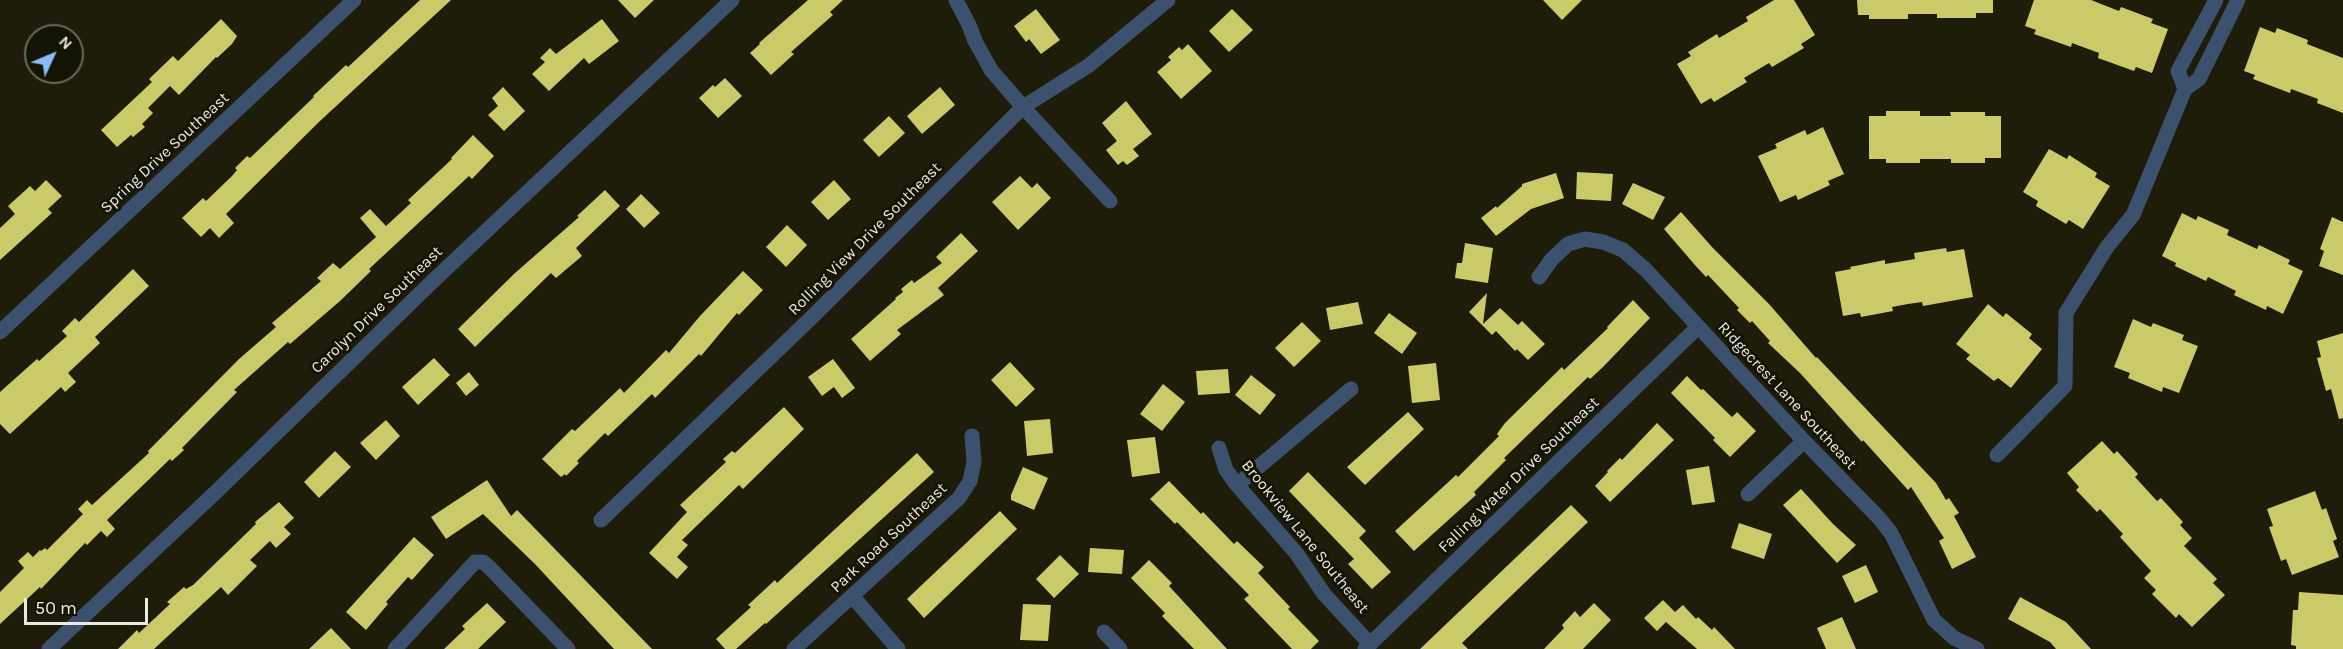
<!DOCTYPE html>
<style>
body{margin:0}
#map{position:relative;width:2343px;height:649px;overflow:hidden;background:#1d1d09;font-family:Karla,sans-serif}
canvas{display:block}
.north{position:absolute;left:24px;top:24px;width:60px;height:60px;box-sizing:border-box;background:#141402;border:2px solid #6a6a5a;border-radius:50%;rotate:46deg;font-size:16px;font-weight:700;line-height:24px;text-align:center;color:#eaeadd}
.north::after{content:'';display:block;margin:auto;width:21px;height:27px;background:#89bafc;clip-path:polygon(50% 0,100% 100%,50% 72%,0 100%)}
.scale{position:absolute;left:24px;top:598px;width:124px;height:27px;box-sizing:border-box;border:3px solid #eaeadd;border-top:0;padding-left:8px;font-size:18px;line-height:21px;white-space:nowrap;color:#eaeadd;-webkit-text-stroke:4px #141402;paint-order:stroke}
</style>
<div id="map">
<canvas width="2343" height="649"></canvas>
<div class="north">N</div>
<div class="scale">50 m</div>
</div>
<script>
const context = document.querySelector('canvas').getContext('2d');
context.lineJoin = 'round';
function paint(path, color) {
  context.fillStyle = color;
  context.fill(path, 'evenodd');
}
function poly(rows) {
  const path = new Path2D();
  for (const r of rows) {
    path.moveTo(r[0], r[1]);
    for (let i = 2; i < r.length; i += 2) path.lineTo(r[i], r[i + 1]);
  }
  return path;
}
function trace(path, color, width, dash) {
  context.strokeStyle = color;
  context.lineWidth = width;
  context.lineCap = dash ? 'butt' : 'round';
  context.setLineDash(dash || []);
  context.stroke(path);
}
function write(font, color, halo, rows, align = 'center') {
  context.font = font + ' Karla,sans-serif';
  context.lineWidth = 6;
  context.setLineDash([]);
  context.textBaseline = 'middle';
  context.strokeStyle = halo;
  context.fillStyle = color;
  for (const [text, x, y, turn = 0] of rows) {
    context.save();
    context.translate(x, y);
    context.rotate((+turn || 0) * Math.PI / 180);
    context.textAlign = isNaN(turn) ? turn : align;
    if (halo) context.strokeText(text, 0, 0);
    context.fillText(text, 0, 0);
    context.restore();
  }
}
const building = poly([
 [420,0,451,0,320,121,226,214,234,223,219,238,210,228,201,237,182,218,203,198,206,201,232,176,237,170,235,168,247,156,250,158,314,97,313,96,346,65,348,67],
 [618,0,654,0,635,18],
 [808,0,843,0,830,12,833,15,791,52,794,54,771,75,750,53,760,44,759,43],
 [1543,0,1582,0,1562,20],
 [1774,0,1794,0,1815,35,1801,44,1804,48,1772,67,1769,63,1744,78,1747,82,1714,102,1711,98,1701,104,1677,64,1691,56,1688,52,1717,34,1719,38,1748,21,1746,17],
 [1857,0,1993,0,1993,13,1976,13,1976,18,1937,18,1937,14,1908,14,1908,19,1869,19,1869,15,1858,15],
 [2034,0,2091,0,2119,11,2121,7,2153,19,2151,23,2168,29,2152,73,2136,67,2134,71,2098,58,2099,53,2072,43,2071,47,2034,34,2036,30,2025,26],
 [1036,9,1060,40,1041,54,1029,39,1026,42,1014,26],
 [1232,9,1253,30,1229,52,1209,31],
 [221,19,237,36,232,44,217,58,216,57,179,95,170,86,148,108,153,113,142,124,145,127,133,137,131,135,117,147,101,130,152,82,149,79,173,56,178,61],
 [602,19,619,41,589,64,584,58,549,91,532,74,545,62,540,58,550,48,556,54],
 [2260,27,2275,33,2277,28,2308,40,2307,44,2343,58,2343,113,2317,103,2318,99,2291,89,2290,93,2253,79,2255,75,2244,71],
 [1188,44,1212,71,1181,99,1157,72,1171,60,1168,57,1179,47,1182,50],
 [725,78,742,96,718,118,699,98,713,85,715,87],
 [503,87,525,111,504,131,488,115,498,106,492,98],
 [940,87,955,105,922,134,907,116],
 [1126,101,1152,134,1133,149,1139,156,1127,165,1123,161,1118,165,1106,150,1117,141,1102,123],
 [1886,111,1920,111,1920,116,1951,116,1950,112,1985,112,1985,116,2001,116,2001,158,1985,158,1985,163,1951,163,1951,159,1920,159,1920,163,1886,163,1886,159,1869,159,1869,116,1886,116],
 [889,116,905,133,879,157,863,140],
 [1823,127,1844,174,1828,181,1830,185,1798,200,1796,195,1780,202,1758,156,1777,148,1775,144,1805,130,1807,135],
 [473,135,494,156,472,179,469,176,369,269,371,271,340,301,290,344,288,342,234,390,237,392,182,448,184,450,172,461,170,459,107,520,115,529,107,537,101,531,87,545,85,543,41,589,40,587,0,624,0,592,24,568,18,561,28,552,33,557,40,550,41,551,45,548,47,550,83,514,78,509,87,500,92,505,149,453,148,451,239,359,276,327,272,323,321,281,317,278,333,263,340,269,376,237,360,218,370,209,386,226,411,203,408,200,452,159,451,158],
 [2049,149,2067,159,2069,155,2097,173,2095,177,2110,186,2083,229,2069,220,2066,224,2036,206,2038,201,2023,192],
 [1577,172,1613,174,1611,201,1576,199],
 [1556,173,1564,198,1531,209,1496,236,1481,218,1496,206,1497,208,1522,186,1522,184],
 [1020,176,1032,188,1037,183,1051,198,1018,230,992,202],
 [46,180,62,196,48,209,52,213,0,260,0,228,15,214,8,206,30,186,35,191],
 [834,180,851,199,828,220,811,202],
 [1633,183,1665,197,1653,220,1622,204],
 [605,190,620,206,576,248,582,256,556,278,551,273,475,347,458,329,515,273,579,217,577,216],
 [641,194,660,213,644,228,626,209],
 [1681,212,1712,247,1769,304,1816,358,1817,357,1936,483,1946,500,1949,498,1959,513,1954,516,1976,557,1952,569,1939,541,1944,538,1911,487,1908,490,1863,440,1862,442,1800,373,1768,343,1770,341,1752,321,1750,323,1737,310,1739,308,1708,275,1706,277,1694,264,1664,229],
 [2182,213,2196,220,2198,216,2229,230,2227,235,2257,249,2259,245,2290,260,2288,264,2303,271,2283,314,2267,306,2266,310,2234,295,2236,291,2208,277,2206,281,2175,266,2176,263,2162,256],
 [2332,217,2343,222,2343,275,2319,266,2324,251,2320,249],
 [787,225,807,245,786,267,766,247],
 [961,233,978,251,938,288,944,295,897,330,901,334,870,361,851,339,896,299,895,298,903,292,901,289,912,280,914,283,942,263,936,257],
 [1465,243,1493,248,1488,283,1455,278,1457,263,1462,263],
 [1946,248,1947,252,1964,249,1973,297,1923,306,1922,302,1908,304,1892,307,1893,311,1861,317,1860,313,1843,316,1835,272,1851,269,1850,267,1885,260,1885,264,1915,259,1914,253],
 [133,269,149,286,95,337,100,343,68,373,76,382,65,392,61,387,10,434,0,424,0,392,37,359,39,361,67,336,62,331,75,318,79,322],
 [743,271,763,290,739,315,737,313,701,356,699,354,655,398,652,394,608,436,605,433,577,461,579,463,566,476,565,474,561,477,542,459,572,429,575,431,620,388,624,393,666,350,669,353,700,316],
 [1487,293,1483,324,1500,308,1518,325,1522,321,1545,344,1528,360,1517,349,1515,351,1496,331,1492,335,1469,312],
 [1633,300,1650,318,1603,367,1590,379,1588,377,1504,458,1506,460,1474,492,1476,495,1414,551,1395,531,1456,475,1458,477,1499,436,1497,434,1505,423,1562,367,1564,370,1608,328,1607,327],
 [1358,302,1363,324,1330,330,1326,308],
 [1988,304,2003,317,2006,313,2032,334,2029,338,2042,349,2011,388,1998,378,1994,381,1966,359,1970,355,1956,344],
 [1389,313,1417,333,1402,354,1374,333],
 [2133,319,2151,327,2153,323,2184,335,2182,340,2198,346,2179,393,2163,387,2162,392,2128,378,2130,373,2114,367],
 [1302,322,1321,341,1294,367,1275,348],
 [2343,333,2343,418,2339,419,2331,389,2326,391,2317,358,2321,357,2317,341],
 [434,358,450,375,418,405,402,387],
 [833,359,855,388,842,398,834,387,822,396,808,377],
 [1010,362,1035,389,1016,407,991,380],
 [1436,363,1440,400,1412,403,1408,366],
 [1228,369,1230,393,1198,395,1196,371],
 [469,372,479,385,466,396,456,383],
 [1251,375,1276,395,1260,415,1235,395],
 [1687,376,1701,390,1703,389,1732,417,1737,412,1756,431,1730,457,1713,440,1715,438,1671,393],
 [1163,384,1185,402,1162,431,1140,414],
 [784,407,804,429,743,489,739,485,682,540,688,545,677,557,688,567,677,579,649,553,687,512,680,505,726,462,723,459,732,451,735,453],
 [1408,412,1424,429,1365,485,1347,467],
 [1050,419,1053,453,1027,456,1024,421],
 [386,420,400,436,376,460,360,443],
 [1657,423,1674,440,1610,502,1595,486,1608,472,1607,471,1620,458,1622,460],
 [1155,437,1160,473,1132,477,1127,440],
 [2102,441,2114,454,2117,451,2138,474,2135,477,2157,501,2161,498,2183,522,2180,525,2192,538,2184,546,2217,579,2213,583,2225,595,2192,627,2179,614,2176,618,2152,594,2156,590,2144,578,2151,571,2120,537,2123,534,2100,509,2097,512,2076,490,2079,487,2067,473],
 [335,451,351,467,319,498,304,482],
 [917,453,934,472,766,624,765,623,736,649,725,649,716,639,751,607,748,605,775,580,777,583],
 [1709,466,1715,502,1692,505,1686,470],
 [1023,467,1048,478,1034,510,1011,500,1011,495],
 [1308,472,1366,531,1359,538,1391,572,1372,589,1348,564,1354,559,1289,491],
 [487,480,511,516,517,510,652,649,614,649,535,564,483,514,446,539,431,517],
 [1169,481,1201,514,1203,512,1234,544,1237,541,1264,567,1258,573,1290,607,1288,609,1319,641,1311,649,1292,649,1244,599,1249,595,1177,522,1175,524,1150,499],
 [1801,489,1833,524,1856,545,1837,563,1783,505],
 [2315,491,2322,510,2326,508,2337,539,2333,541,2339,557,2292,575,2286,559,2281,561,2269,527,2273,526,2267,509],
 [279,502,294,518,284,527,291,534,276,548,270,541,250,560,257,566,228,595,221,587,154,649,118,649,137,630,139,633,170,604,167,602,184,587,186,589,193,585,256,524,255,522],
 [1571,505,1588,522,1462,643,1468,649,1420,649],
 [1000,511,1017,529,924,618,907,599],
 [1739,523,1772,534,1764,559,1731,548],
 [414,537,434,555,412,580,408,577,386,602,388,604,366,630,346,612],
 [1090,548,1124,550,1122,574,1088,572],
 [1060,555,1079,574,1054,598,1036,579],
 [1149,560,1172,583,1169,586,1227,649,1194,649,1162,616,1165,613,1131,578],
 [1866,565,1878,592,1855,603,1842,576],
 [2299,592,2343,595,2343,649,2296,649,2296,646,2291,645,2293,610,2298,610],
 [2020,597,2066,622,2091,649,2056,649,2050,642,2008,619],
 [1663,600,1675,612,1683,605,1696,619,1698,617,1712,630,1714,627,1735,649,1697,649,1666,622,1657,631,1644,618],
 [487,603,506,622,478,649,444,649,465,629,462,626],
 [1594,603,1611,620,1583,649,1544,649,1564,628,1562,625,1575,611,1580,617],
 [1023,604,1051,605,1048,641,1020,640],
 [1842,617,1856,649,1826,649,1817,628],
 [331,628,351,649,309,649]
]);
const minor = poly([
 [956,0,969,25,975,41,991,70,1023,107,1110,201],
 [2185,89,2178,71,2216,0],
 [1539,277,1552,259,1568,244,1585,239,1603,242,1623,250,1646,270,1804,441,1879,518,1891,533,1934,620,1954,638,1977,649],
 [0,332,354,0],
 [1219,448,1226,470,1237,485,1297,554,1324,594,1370,644],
 [1997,455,2065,386,2066,313,2107,247,2133,215,2185,89,2199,79,2238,0],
 [1237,485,1351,389],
 [1748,494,1804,441],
 [601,520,810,319,1023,107,1088,66,1168,0],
 [853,597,898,649],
 [1104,632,1120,649],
 [49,649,218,490,434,280,732,0],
 [395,649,475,562,483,562,490,568,568,649],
 [794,649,959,498,970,481,974,462,972,436],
 [1365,649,1698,327]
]);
const streetNames = [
 ["Spring Drive Southeast",165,153,-43],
 ["Rolling View Drive Southeast",865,239,-45],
 ["Carolyn Drive Southeast",377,310,-44],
 ["Ridgecrest Lane Southeast",1787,396,47],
 ["Falling Water Drive Southeast",1519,475,-44],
 ["Brookview Lane Southeast",1305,537,51],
 ["Park Road Southeast",889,538,-43]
];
paint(building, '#cbca69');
trace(minor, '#3c516d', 15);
write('16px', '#eaeadd', '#141402', streetNames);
</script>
